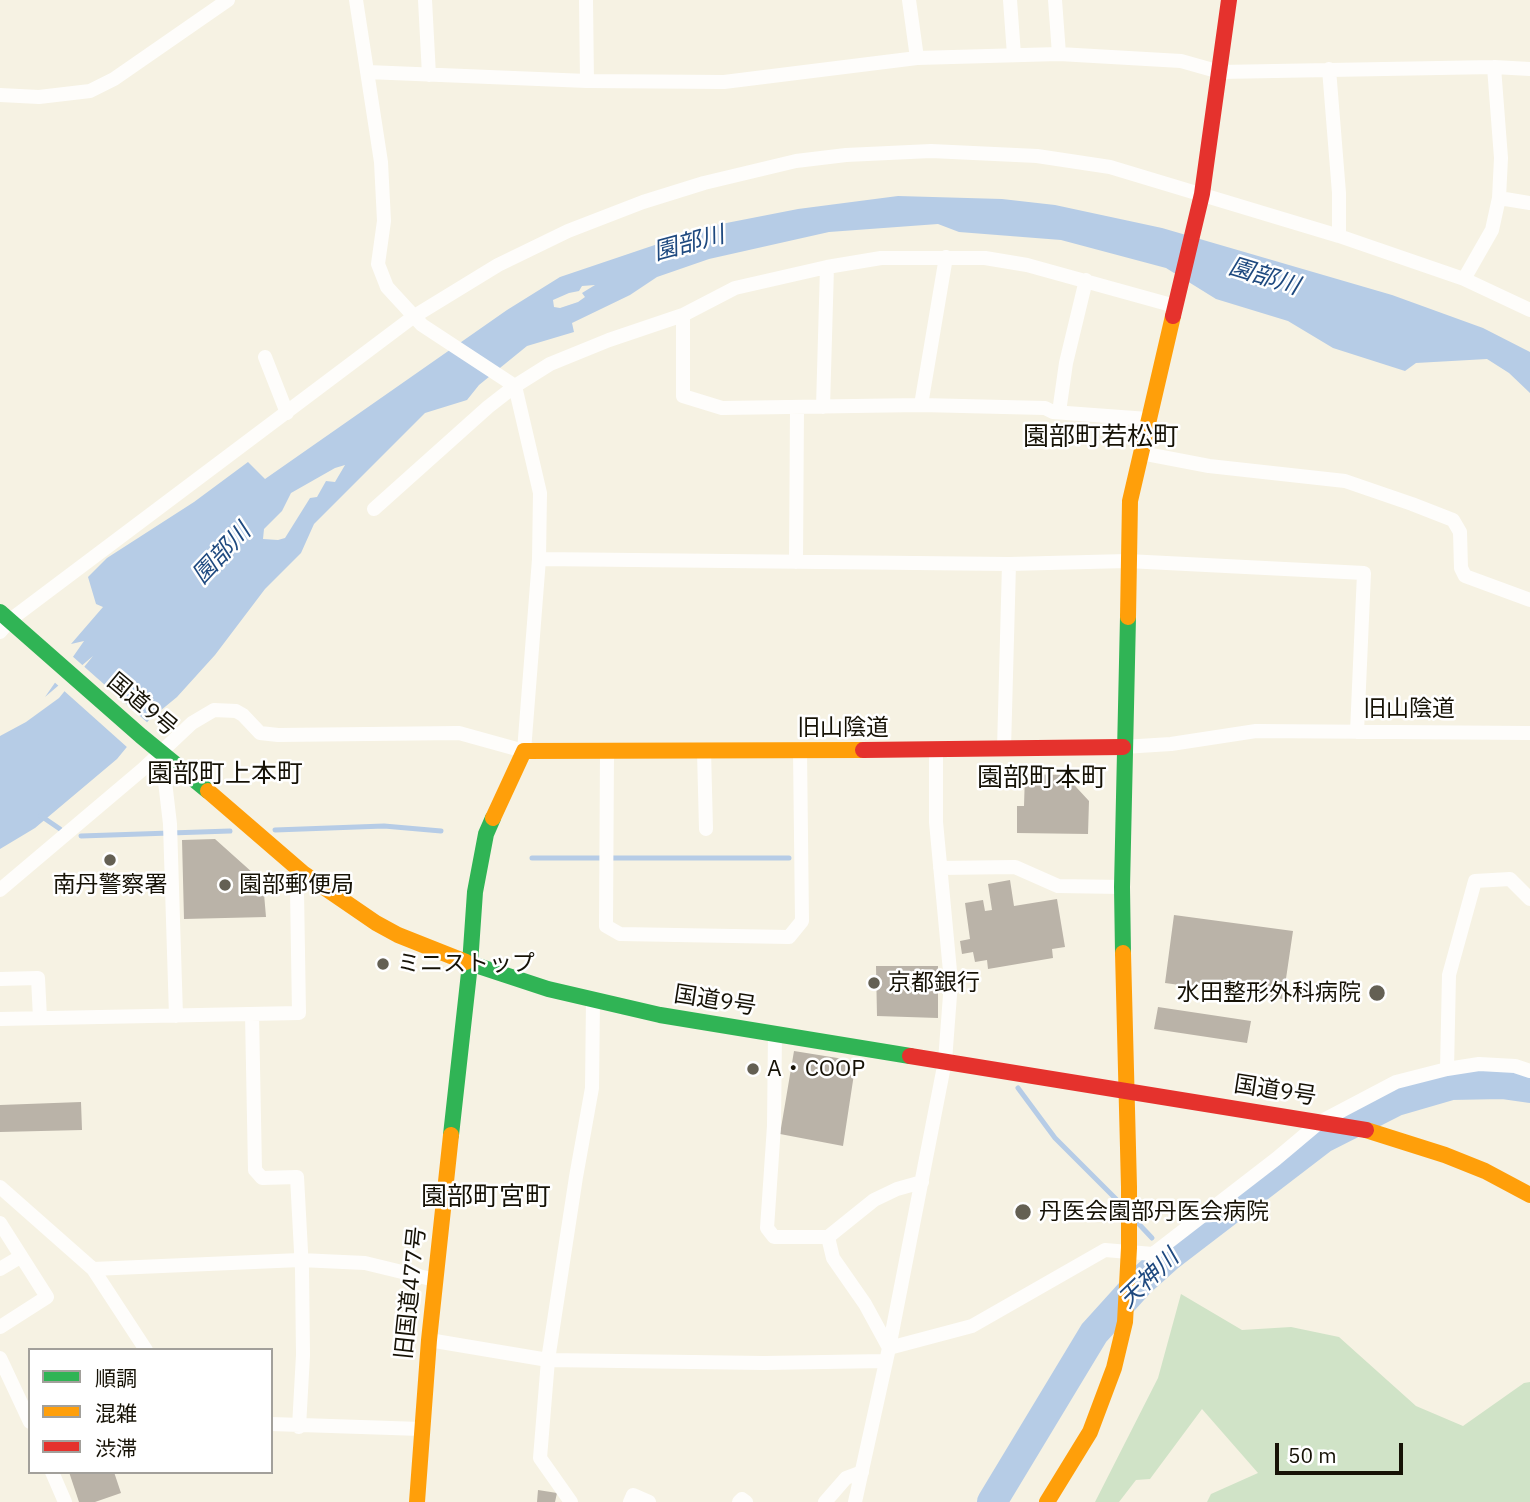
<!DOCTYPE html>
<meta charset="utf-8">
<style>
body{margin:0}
#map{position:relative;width:1530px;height:1502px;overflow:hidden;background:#f6f2e3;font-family:"IBM Plex Sans","Noto Sans JP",sans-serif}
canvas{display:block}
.legend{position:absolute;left:28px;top:1348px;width:245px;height:126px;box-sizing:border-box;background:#fff;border:2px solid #a2a09b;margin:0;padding:9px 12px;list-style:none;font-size:21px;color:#161206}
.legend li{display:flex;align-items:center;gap:14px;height:35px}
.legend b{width:35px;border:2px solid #a2a09b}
.scale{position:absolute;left:1275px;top:1443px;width:128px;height:32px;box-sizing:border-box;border:4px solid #161206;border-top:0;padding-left:9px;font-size:21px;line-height:24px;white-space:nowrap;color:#161206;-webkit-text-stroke:5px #fff;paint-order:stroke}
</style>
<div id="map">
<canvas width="1530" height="1502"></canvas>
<ul class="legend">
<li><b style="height:9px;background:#30b455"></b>順調</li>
<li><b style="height:9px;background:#ff9f0a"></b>混雑</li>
<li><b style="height:9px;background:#e5322d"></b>渋滞</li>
</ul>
<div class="scale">50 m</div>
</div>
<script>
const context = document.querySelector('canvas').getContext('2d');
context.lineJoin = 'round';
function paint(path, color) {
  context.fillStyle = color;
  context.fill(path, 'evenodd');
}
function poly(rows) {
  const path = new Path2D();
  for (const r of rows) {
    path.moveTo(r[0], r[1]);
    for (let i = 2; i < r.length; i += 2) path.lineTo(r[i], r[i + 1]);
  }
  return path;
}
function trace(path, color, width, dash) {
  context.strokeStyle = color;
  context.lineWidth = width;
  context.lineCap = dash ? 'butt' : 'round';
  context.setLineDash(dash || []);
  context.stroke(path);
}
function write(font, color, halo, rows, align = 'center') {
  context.font = font + ' "IBM Plex Sans","Noto Sans JP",sans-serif';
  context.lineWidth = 5;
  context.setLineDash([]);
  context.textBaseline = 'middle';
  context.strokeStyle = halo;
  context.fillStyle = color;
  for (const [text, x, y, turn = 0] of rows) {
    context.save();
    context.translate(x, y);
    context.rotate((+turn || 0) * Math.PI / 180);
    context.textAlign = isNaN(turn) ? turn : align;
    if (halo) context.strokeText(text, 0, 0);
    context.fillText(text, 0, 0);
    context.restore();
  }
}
const green = poly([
 [1181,1294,1242,1330,1291,1327,1339,1337,1416,1406,1463,1426,1524,1383,1530,1382,1530,1502,1207,1502,1211,1494,1258,1473,1202,1409,1150,1479,1136,1480,1119,1502,1095,1502,1158,1378]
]);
const water = poly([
 [898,196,1002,199,1055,205,1162,228,1392,295,1483,328,1530,352,1530,393,1509,373,1487,359,1416,363,1405,371,1333,348,1288,321,1216,299,1166,268,1061,240,959,232,938,224,829,232,709,259,657,277,630,295,572,323,574,332,527,346,479,385,467,400,425,413,314,524,301,553,265,589,215,655,177,697,149,720,117,759,35,828,0,849,0,736,26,722,59,698,93,656,45,697,84,641,71,644,103,607,96,604,88,577,107,558,194,502,248,462,265,479,507,310,560,277,711,226,798,209],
 [595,285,582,293,585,297,578,302,560,308,554,307,553,300,569,293,579,291,582,286],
 [345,465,335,482,326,481,317,497,310,498,285,538,278,540,263,539,264,529,282,511,291,493,335,468]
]);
const pier = poly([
 [71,655,149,724,128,748,62,689,68,682,61,688,52,680]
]);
const stream = poly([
 [41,816,60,829],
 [275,830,384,826,441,831],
 [81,836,230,831],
 [532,858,789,858],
 [1018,1088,1055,1138,1123,1206],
 [1136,1221,1152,1238],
 [1168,1255,1169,1256]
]);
const river = poly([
 [992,1502,1094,1333,1141,1281,1169,1256,1323,1138,1396,1101,1451,1085,1502,1084,1530,1088]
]);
const building = poly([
 [1025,774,1065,775,1089,801,1088,834,1017,833,1017,806,1024,806],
 [215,839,263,882,266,917,184,919,182,840],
 [1010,880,1014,906,1057,899,1065,947,1052,949,1053,958,988,969,987,960,975,962,973,952,962,954,960,941,970,939,965,903,983,900,985,911,992,910,988,884],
 [1174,915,1293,931,1283,999,1165,983],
 [876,966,938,966,938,1018,877,1016],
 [1158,1007,1251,1021,1247,1043,1154,1029],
 [794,1051,856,1061,843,1146,780,1134],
 [81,1102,82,1130,0,1132,0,1105],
 [69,1472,114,1472,121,1493,95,1502,79,1502],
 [538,1490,557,1493,555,1502,537,1502]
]);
const street = poly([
 [425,0,429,75],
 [586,0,587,81],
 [909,0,917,58],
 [1010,0,1014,55],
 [1055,0,1059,54],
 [1329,69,1339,193,1339,236],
 [367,72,587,81,724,82,917,58,1059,54,1181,61,1220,72,1494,67,1530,69],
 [0,95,39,97,90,91,114,79,228,0],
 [1499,198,1530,203],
 [1464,279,1492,230,1499,198,1501,158,1494,67],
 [683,315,683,396,722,408,921,405,1045,408,1053,412,1148,419],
 [265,357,287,413],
 [921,405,946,257],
 [823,407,827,267],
 [1059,412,1066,363,1086,280],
 [1141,453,1209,466,1345,481,1412,504,1453,520,1460,532,1461,568,1465,576,1530,600],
 [374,509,488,407,515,386,550,364,609,340,683,315,735,288,827,267,881,258,985,258,1027,265,1175,306],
 [539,559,1009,564,1127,561,1364,573,1357,732],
 [796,562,797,407],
 [0,632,10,620,413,317,498,265,568,231,643,202,704,183,796,161,846,155,931,151,1037,156,1110,167,1339,236,1464,279,1530,310],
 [1123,747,1171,744,1256,731,1530,733],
 [1004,749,1009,564],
 [607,751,606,926,620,934,789,937,802,921,800,751],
 [704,751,706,829],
 [162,756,170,824,176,1016],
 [940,868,1015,867,1058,886,1122,887],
 [0,890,143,769,192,723,214,710,236,711,243,715,260,733,278,735,459,733,524,751,539,559,540,493,515,386,422,325,387,287,378,264,384,221,381,162,356,0],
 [0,979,38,978,40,1018],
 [252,1014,255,1170,262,1178,297,1177,302,1270,303,1355,299,1427],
 [0,1019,299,1013,297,891,303,873],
 [775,1033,774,1126,767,1228,774,1237,828,1237,874,1200,897,1189,922,1182],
 [1447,1069,1449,975,1475,881,1510,879,1530,899],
 [0,1187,93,1269,146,1350],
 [0,1223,47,1297,0,1327],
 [828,1237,833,1258,865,1304,889,1348,972,1326,1105,1250,1153,1254,1276,1159,1320,1122,1396,1082,1447,1069,1479,1064,1515,1066,1530,1071],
 [0,1269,20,1257],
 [93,1269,300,1260,365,1263,435,1280],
 [429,1340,548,1360,764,1363,885,1361],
 [0,1358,30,1422],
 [271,1424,421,1429],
 [52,1472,65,1502],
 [571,1502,540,1458,548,1360,576,1177,592,1088,593,1000],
 [630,1502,633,1495,649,1502],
 [739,1502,742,1499,746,1502],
 [825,1502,846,1478,862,1472],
 [855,1502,889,1348,945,1061,951,982,936,822,936,750]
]);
const fast = poly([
 [0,612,141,736,208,791],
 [1123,953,1122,887,1128,617],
 [466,962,548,989,660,1015,910,1056],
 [451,1135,470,964,475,892,486,834,493,818]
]);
const slow = poly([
 [1128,617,1130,501,1173,316],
 [208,791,303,873,376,923,398,935,466,962],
 [493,818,524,751,863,750],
 [1366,1130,1445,1155,1485,1171,1530,1195],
 [417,1502,429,1340,451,1135],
 [1047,1502,1090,1432,1114,1368,1125,1322,1129,1248,1129,1187,1123,953]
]);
const jam = poly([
 [1173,316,1202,194,1229,0],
 [863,750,1123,747],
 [910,1056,1366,1130]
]);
const markers = [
 [110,860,7,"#646053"],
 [225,885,7,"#646053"],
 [383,964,7,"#646053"],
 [874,983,7,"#646053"],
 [1377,993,9,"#646053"],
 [753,1069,7,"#646053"],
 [1023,1212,9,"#646053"]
];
const streetNames = [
 ["国道9号",142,705,40],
 ["旧山陰道",1409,709],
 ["旧山陰道",843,728],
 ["国道9号",715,1001,9],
 ["国道9号",1275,1091,9],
 ["旧国道477号",411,1293,-84]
];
const poiNames = [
 ["南丹警察署",110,885,"center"],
 ["園部郵便局",239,885],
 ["ミニストップ",397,964],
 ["京都銀行",888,983],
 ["水田整形外科病院",1361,993,"right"],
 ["A・COOP",767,1069],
 ["丹医会園部丹医会病院",1039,1212]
];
const waterNames = [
 ["園部川",689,244,-15],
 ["園部川",1264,277,17],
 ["園部川",222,554,-47],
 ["天神川",1149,1279,-44]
];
const quarterNames = [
 ["園部町若松町",1101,437],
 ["園部町上本町",225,774],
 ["園部町本町",1042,778],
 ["園部町宮町",486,1197]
];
paint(green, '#d0e3c7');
paint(water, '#b6cce6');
paint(pier, '#f6f2e3');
trace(stream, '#b6cce6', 5);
trace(river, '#b6cce6', 30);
paint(building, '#bab3a8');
trace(street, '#fefdfb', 14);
trace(fast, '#30b455', 16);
trace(slow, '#ff9f0a', 16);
trace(jam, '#e5322d', 16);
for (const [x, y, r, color] of markers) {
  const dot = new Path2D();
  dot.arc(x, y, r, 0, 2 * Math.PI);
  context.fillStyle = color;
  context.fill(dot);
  trace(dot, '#fff', 2.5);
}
write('23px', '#161206', '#fff', streetNames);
write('23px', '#161206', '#fff', poiNames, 'left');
write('italic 24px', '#1e497f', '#fff', waterNames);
write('26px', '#161206', '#fff', quarterNames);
</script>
